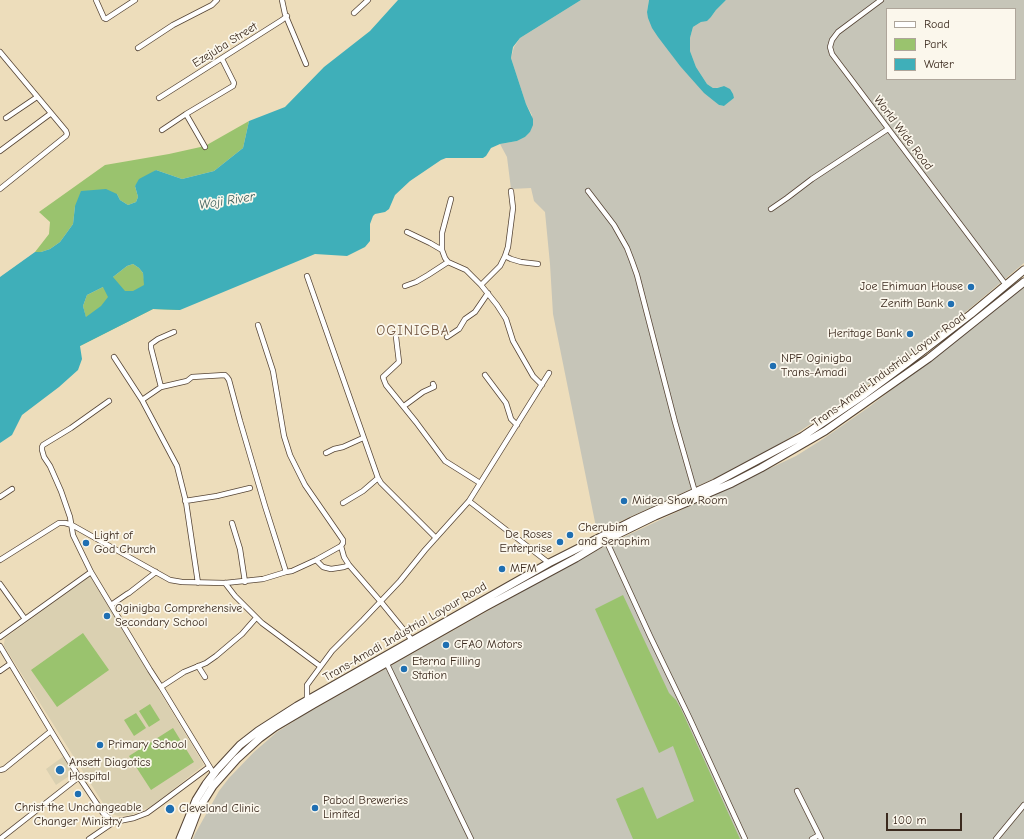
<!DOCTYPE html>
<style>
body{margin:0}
#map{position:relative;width:1024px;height:839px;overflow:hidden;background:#edddbb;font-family:"Comic Neue",sans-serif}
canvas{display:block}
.legend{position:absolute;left:886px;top:8px;width:130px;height:72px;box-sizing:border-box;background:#fbf7ec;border:1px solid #aea59a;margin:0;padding:5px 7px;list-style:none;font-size:12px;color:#3b2a1e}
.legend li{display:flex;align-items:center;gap:8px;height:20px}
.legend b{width:20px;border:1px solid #aea59a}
.scale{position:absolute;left:886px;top:813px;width:76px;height:18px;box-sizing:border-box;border:2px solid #3b2a1e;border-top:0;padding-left:5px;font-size:12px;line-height:14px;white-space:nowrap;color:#3b2a1e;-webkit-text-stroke:3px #fbf7ec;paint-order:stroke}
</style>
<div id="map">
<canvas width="1024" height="839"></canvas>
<ul class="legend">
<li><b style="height:5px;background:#fff"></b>Road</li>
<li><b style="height:11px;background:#9ac36e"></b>Park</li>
<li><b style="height:11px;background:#3fafb9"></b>Water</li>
</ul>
<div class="scale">100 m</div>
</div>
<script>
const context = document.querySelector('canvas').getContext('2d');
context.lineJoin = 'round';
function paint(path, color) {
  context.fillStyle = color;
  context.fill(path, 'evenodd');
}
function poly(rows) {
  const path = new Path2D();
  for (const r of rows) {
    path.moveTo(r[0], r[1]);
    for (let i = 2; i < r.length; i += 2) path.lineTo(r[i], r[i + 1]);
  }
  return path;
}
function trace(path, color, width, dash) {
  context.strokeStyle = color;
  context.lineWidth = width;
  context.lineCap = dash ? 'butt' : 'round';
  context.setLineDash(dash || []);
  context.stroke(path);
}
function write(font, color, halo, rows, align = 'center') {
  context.font = font + ' "Comic Neue",sans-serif';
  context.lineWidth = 3.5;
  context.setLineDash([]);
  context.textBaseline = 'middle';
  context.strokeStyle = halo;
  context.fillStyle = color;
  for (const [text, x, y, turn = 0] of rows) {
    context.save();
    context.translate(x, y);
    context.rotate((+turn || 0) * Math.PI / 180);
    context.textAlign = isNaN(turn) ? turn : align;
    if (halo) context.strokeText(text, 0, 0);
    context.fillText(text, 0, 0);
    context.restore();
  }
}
const built = poly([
 [90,576,204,765,152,806,141,811,131,815,118,816,112,814,106,808,4,646,4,643,5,638],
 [64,756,75,772,56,785,46,769]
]);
const industrial = poly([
 [581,0,649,0,647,12,672,55,680,66,719,105,724,106,734,98,724,86,716,88,713,88,707,84,696,67,690,51,690,38,693,27,701,22,711,17,716,10,726,0,1024,0,1024,263,968,310,917,349,846,401,791,437,761,455,724,474,597,532,553,314,550,264,545,212,534,201,531,188,511,189,507,157,500,144,517,141,525,137,530,132,532,115,526,104,511,58,514,47,520,38],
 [887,9,1015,9,1015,79,887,79],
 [1024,286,1024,839,193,839,195,834,219,791,229,778,254,752,277,732,304,715,562,569,611,543,796,456,823,439,869,407,963,335]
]);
const green = poly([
 [249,121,243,148,214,171,182,179,156,170,135,186,138,197,136,202,128,205,120,200,117,194,75,206,73,224,60,242,50,249,41,252,35,252,49,234,50,222,39,212,105,165,169,154,205,146],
 [133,264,139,268,143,273,145,285,180,310,153,309,80,346,86,318,83,306,87,295,103,287,113,277,127,266],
 [623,595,669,693,676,700,681,709,740,839,633,839,616,799,643,787,657,819,694,801,673,746,659,753,595,609],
 [83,633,109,670,57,707,31,670],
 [150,704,160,720,149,727,139,711],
 [136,713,146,728,134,736,124,720],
 [173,728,194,762,151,790,129,756]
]);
const water = poly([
 [398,0,581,0,520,38,513,47,511,58,526,104,533,119,533,125,530,132,525,137,517,141,500,144,491,148,486,156,483,158,446,158,441,160,410,181,395,195,389,209,385,212,375,214,373,216,370,224,370,241,365,247,347,256,315,254,180,310,153,309,80,346,82,359,78,370,59,387,22,415,12,435,0,443,0,277,35,252,41,252,50,249,60,242,73,224,75,206,81,191,106,189,117,194,120,200,128,205,136,202,138,197,135,186,139,179,156,170,182,179,214,171,243,148,249,121,285,107,324,67,370,31],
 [133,264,139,268,143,273,144,285,133,291,125,291,113,277,127,266],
 [103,287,108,297,101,306,86,317,83,306,87,295],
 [649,0,726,0,716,10,711,17,707,21,701,22,693,27,690,38,690,51,696,67,707,84,713,88,717,88,724,86,730,89,733,94,734,98,724,106,719,105,704,93,680,66,658,37,652,28,648,18,647,12]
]);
const street = poly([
 [96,0,104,18,106,19,135,0],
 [282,0,285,14,306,64],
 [881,0,838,32,832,40,830,47,832,54,1006,285],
 [354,13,368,0],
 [138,48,173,25,212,5,217,0],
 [0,52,66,131,67,134,66,136,0,189],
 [159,98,282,20,287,16],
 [186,114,205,147],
 [6,118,37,97],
 [162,130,186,114,233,86,234,83,222,59],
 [0,151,50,114],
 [588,191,614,225,627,248,632,261,637,275,675,422,695,492],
 [451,199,442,233,442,250,445,258,448,262,466,270,481,285,497,305,506,319,513,341,533,376,542,385],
 [771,209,787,198,812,179,888,129],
 [407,232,430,243,442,250],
 [505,256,511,259,521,262,538,264],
 [307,276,378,478,381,483,436,538],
 [481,285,500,266,505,256,508,247,513,208,511,191],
 [405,286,416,282,428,275,448,262],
 [258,325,273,371,284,436,290,455,305,485,343,540,343,543,341,546,344,557,349,565,381,602,412,640],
 [396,337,399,362,383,377,384,380,386,385,416,422,445,461,480,483],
 [447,337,459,329,465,319,475,312,488,293],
 [114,357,142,400,177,466,186,502,198,583],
 [485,375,506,403,511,419,517,425],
 [161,387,151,348,151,344,158,339,174,332],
 [142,400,161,387,187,381,192,377,225,375,227,377,229,380,240,421,265,506,286,572],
 [109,401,71,428,43,445,42,447,42,450,44,457,50,466,61,491,70,517,73,535,91,572,150,670,161,687,214,774],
 [404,406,423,392,434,387,434,386,433,384],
 [326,453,334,449,343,447,363,438],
 [0,497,12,489],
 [185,501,217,496,250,488],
 [469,501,549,563],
 [343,503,363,491,378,478],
 [232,523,240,549,245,582],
 [606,540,650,636,690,719,745,839],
 [0,560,59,523,65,523,72,525,170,580,182,582,225,583,263,579,286,572,292,571,316,560,341,546],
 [316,560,323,567,331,569,344,567,349,565],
 [225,583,235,596,262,623,320,666],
 [0,584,25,619],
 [111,605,127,594,129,593,156,572],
 [0,637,91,572],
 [0,646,51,731,79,777,103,813,114,822],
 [386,662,471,839],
 [198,666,205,677],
 [0,671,10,664],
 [161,687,184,672,206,663,216,656,242,634,256,618],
 [307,701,307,685,332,651,363,620,400,581,425,550,469,501,549,373],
 [0,770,4,769,51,731],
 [797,791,821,839],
 [0,839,79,777],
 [89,839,114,822,134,818,147,813,158,805,209,767],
 [812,839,819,835],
 [996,839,1024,805]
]);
const primary = poly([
 [180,839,196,800,206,784,216,771,240,745,258,731,297,706,549,563,632,521,715,483,803,436,865,394,907,363,971,314,1024,270],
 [187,839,198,810,213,786,237,759,260,738,275,727,314,704,485,607,576,558,606,540,655,516,732,483,761,468,825,431,929,358,1024,282]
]);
const markers = [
 [971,287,4,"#1f6fb2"],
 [951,304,4,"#1f6fb2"],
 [910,334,4,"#1f6fb2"],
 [773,366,4,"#1f6fb2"],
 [624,501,4,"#1f6fb2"],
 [570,535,4,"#1f6fb2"],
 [560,542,4,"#1f6fb2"],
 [86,543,4,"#1f6fb2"],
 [502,569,4,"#1f6fb2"],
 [107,616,4,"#1f6fb2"],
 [446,645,4,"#1f6fb2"],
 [404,669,4,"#1f6fb2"],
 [100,745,4,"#1f6fb2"],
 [60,770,5,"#1f6fb2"],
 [78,794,4,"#1f6fb2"],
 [315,808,4,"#1f6fb2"],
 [170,809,5,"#1f6fb2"]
];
const streetNames = [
 ["Ezejuba Street",225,45,-32],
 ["World Wide Road",903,133,53],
 ["Trans-Amadi Industrial Layour Road",889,370,-36],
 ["Trans-Amadi Industrial Layour Road",405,632,-30]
];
const poiNames = [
 ["Joe Ehimuan House",963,287,"right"],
 ["Zenith Bank",943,304,"right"],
 ["Heritage Bank",902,334,"right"],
 ["NPF Oginigba",781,359],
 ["Trans-Amadi",781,373],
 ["Midea Show Room",632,501],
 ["Cherubim",578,528],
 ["and Seraphim",578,542],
 ["De Roses",552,535,"right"],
 ["Enterprise",552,549,"right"],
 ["Light of",94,536],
 ["God Church",94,550],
 ["MFM",510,569],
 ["Oginigba Comprehensive",115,609],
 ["Secondary School",115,623],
 ["CFAO Motors",454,645],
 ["Eterna Filling",412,662],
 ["Station",412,676],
 ["Primary School",108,745],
 ["Ansett Diagotics",69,763],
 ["Hospital",69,777],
 ["Pabod Breweries",323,801],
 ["Limited",323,815],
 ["Christ the Unchangeable",78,808,"center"],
 ["Changer Ministry",78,822,"center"],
 ["Cleveland Clinic",179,809]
];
const waterNames = [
 ["Woji River",227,201,-9]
];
const quarterNames = [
 ["OGINIGBA",413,331]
];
paint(built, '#dad0b1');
paint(industrial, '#c6c5b8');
paint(green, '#9ac36e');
paint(water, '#3fafb9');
trace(street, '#564536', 6);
trace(primary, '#564536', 9);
trace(street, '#fff', 4.5);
trace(primary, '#fff', 7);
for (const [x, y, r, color] of markers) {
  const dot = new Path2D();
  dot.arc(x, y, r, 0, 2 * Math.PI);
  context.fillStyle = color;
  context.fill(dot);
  trace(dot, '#fbf7ec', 1.5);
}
write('12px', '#3b2a1e', '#fbf7ec', streetNames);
write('12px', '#3b2a1e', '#fbf7ec', poiNames, 'left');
write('italic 13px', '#3d5f5c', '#fbf7ec', waterNames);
context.letterSpacing = '1px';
write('14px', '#70543f', '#fbf7ec', quarterNames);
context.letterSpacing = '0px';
</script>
